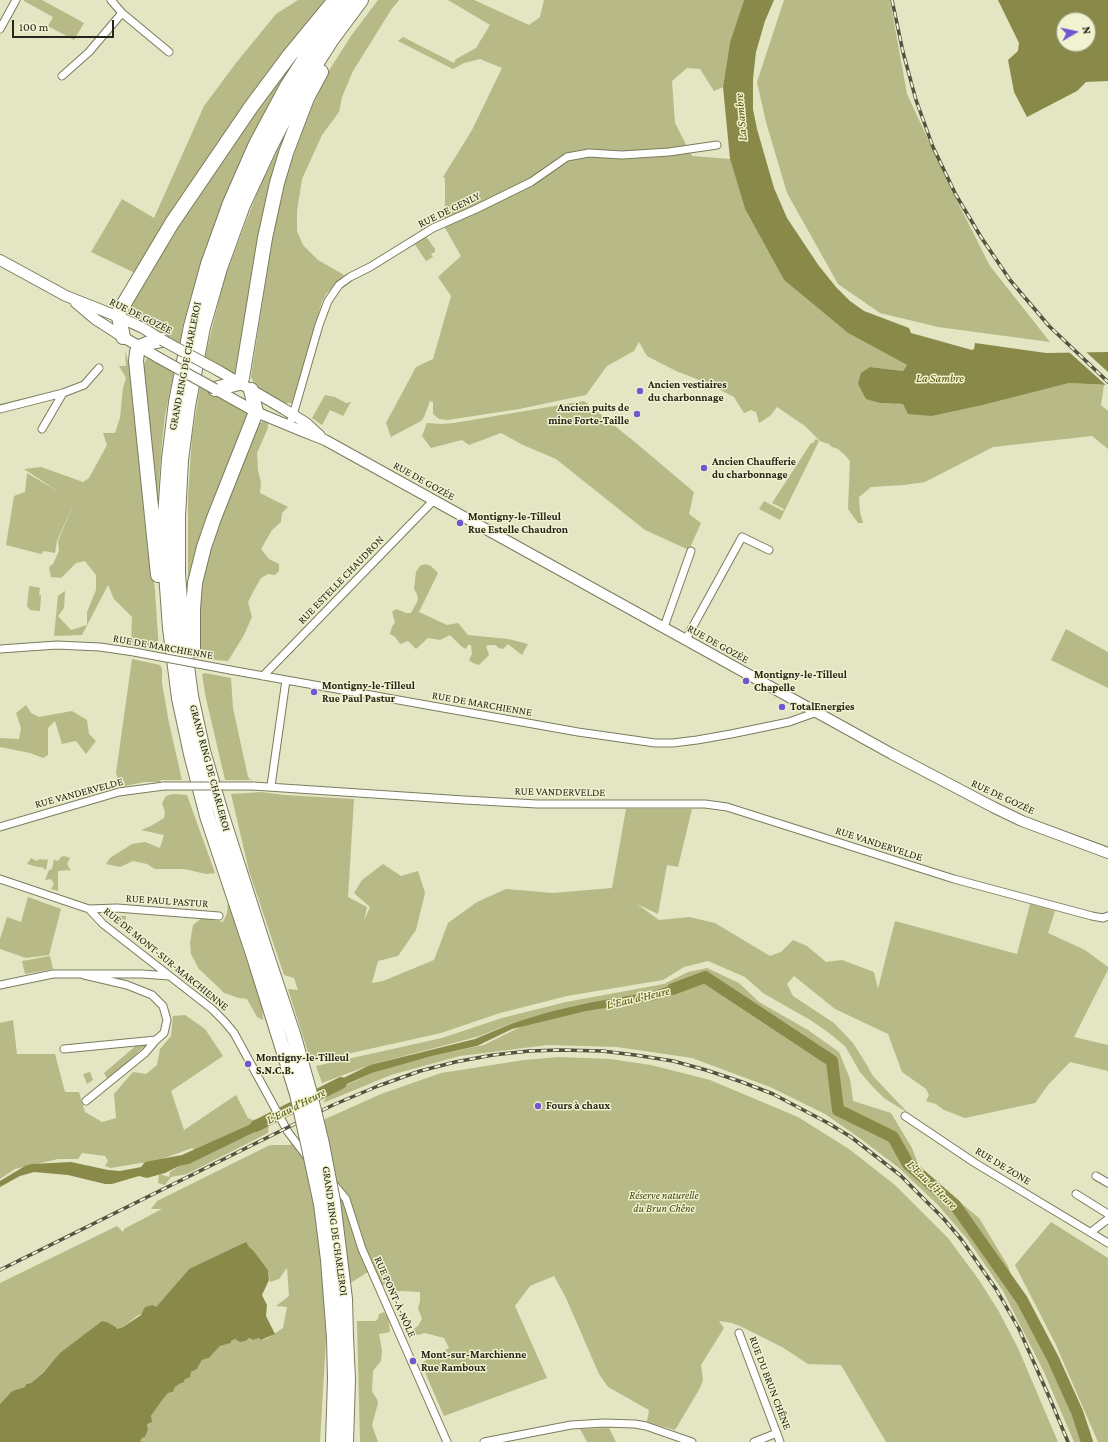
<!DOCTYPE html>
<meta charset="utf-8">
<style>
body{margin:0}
#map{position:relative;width:1108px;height:1442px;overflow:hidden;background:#e3e5c3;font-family:"Crimson Pro",serif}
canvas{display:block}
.north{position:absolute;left:1056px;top:12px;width:40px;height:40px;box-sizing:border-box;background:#f0f2d0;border:1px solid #9fa087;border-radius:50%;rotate:81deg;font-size:11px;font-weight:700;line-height:16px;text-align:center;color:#252519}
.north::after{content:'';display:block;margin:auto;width:14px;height:18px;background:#7156d0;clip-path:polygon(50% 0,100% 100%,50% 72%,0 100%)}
.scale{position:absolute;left:12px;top:20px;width:102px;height:18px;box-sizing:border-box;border:2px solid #252519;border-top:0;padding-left:5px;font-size:12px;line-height:14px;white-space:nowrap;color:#252519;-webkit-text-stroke:3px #f0f2d0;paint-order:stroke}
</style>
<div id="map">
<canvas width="1108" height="1442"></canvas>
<div class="north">N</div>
<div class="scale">100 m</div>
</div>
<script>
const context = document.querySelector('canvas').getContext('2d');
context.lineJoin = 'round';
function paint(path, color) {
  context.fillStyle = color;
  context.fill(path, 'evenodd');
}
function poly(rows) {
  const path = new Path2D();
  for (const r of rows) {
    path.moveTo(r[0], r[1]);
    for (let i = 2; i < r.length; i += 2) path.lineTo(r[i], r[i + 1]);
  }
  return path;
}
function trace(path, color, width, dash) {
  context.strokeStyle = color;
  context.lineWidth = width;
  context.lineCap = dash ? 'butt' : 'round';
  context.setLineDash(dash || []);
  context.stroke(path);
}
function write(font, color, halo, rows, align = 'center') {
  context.font = font + ' "Crimson Pro",serif';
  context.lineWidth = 3;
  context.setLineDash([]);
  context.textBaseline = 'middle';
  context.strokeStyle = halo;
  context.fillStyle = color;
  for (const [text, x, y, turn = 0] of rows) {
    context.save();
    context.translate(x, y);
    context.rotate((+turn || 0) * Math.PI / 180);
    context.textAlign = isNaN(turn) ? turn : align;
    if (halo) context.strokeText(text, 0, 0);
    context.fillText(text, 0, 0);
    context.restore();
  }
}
const green = poly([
 [24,0,42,0,84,23,74,40,48,26,53,17,24,1],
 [298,0,329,0,135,273,91,252,122,199,154,218,204,106,236,63,276,14],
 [378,0,399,0,391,10,353,71,342,97,339,112,322,135,302,179,297,211,297,231,303,245,318,260,344,275,326,294,322,302,292,403,286,403,260,389,254,383,251,377,274,226,281,193,291,162,311,109,330,69,351,36],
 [448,0,474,0,529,25,540,17,544,0,744,0,730,42,723,87,714,91,700,69,687,68,672,81,675,123,692,156,730,159,745,209,784,280,848,333,907,365,903,371,870,367,880,403,903,404,932,416,983,405,1069,383,1104,385,1101,405,1108,411,1108,449,1092,436,993,447,925,482,904,485,871,487,859,497,860,512,863,523,858,523,848,509,850,461,845,455,838,449,832,447,829,444,820,441,805,426,777,407,770,416,759,423,756,412,751,410,744,413,734,397,707,383,676,371,647,356,639,342,634,351,607,366,586,395,519,409,448,420,439,419,433,414,433,402,430,401,424,417,421,421,391,437,386,423,416,367,433,359,451,296,438,277,461,256,445,228,445,178,443,177,472,130,502,68,480,59,464,63,453,69,398,41,403,37,454,63,456,59,476,48,490,25],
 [784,0,890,0,907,94,953,193,990,266,1050,342,938,327,880,313,838,284,787,193,766,122,757,82],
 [315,32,253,136,232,180,203,254,183,325,180,344,127,315,129,308,151,269,214,168],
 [300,106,238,376,205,358,213,324,225,277,260,185],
 [425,235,435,249,435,252,431,254,433,257,426,261,414,243],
 [125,350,129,365,134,398,155,591,159,651,131,646,132,617,114,599,108,585,82,635,54,636,58,596,65,591,64,608,58,616,71,630,87,625,87,612,96,590,96,575,85,561,76,563,61,578,51,577,49,567,53,564,59,551,58,541,75,501,57,541,55,553,44,551,41,554,6,545,14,496,25,492,27,473,59,492,24,469,41,467,83,482,89,478,107,445,103,433,115,433,120,418,123,388,126,378,119,366,126,366],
 [147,358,174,372,165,415,162,443,158,494,159,524,142,368],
 [200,387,249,414,188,613,188,497,192,437],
 [325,395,335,397,346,403,351,402,343,416,330,410,322,425,312,418],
 [584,401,636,443,694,492,689,514,701,523,689,550,645,530,556,459,523,445,501,433,469,445,462,440,431,448,422,436,427,423,441,424,454,423],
 [263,421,268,421,268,428,257,453,258,471,261,482,260,493,288,507,282,513,281,522,272,530,261,549,269,559,279,564,279,571,275,575,268,574,261,578,253,592,248,602,252,617,244,635,228,661,207,659,204,658,201,659,200,612,201,591,208,557,216,532,258,425],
 [816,439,819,441,780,520,759,509,764,501,783,511,784,509,772,503,811,443,813,443],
 [425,564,431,566,438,573,419,612,447,625,458,623,468,635,508,639,528,644,522,655,508,644,503,649,499,648,495,645,489,645,486,646,489,655,479,665,473,663,469,660,472,654,471,645,468,645,466,649,462,647,450,635,440,640,428,638,416,649,408,641,400,644,395,637,390,634,392,627,395,622,392,612,396,609,406,613,411,613,418,600,417,594,414,589,416,572,420,566],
 [30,586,40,588,39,595,41,595,40,611,30,610,27,606,29,587],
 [1066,629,1108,652,1108,688,1051,660],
 [132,659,160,665,162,669,162,683,169,723,182,780,161,780,160,782,144,782,120,787,116,773],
 [205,673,231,678,233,708,248,777,251,780,225,780,205,694,202,674],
 [26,705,31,713,39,717,72,711,87,720,89,734,96,741,86,754,76,741,62,744,55,721,48,728,48,755,43,758,30,753,0,747,0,738,19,739,21,728,16,713],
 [262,792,284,795,354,799,348,897,367,907,364,921,370,907,354,893,362,880,383,864,401,876,418,871,425,893,416,930,398,956,378,961,372,983,383,981,434,960,448,923,477,902,506,889,553,893,612,888,626,809,692,809,678,867,667,865,658,914,637,904,659,920,689,917,715,923,770,956,781,952,793,940,807,946,826,962,842,960,874,972,878,989,895,921,1017,954,1030,904,1055,911,1048,933,1085,950,1108,967,1108,970,1074,1037,1108,1045,1108,1071,1070,1062,1048,1085,1035,1103,965,1118,944,1110,936,1104,926,1101,929,1095,926,1089,902,1072,888,1034,835,1009,794,976,787,984,793,996,834,1023,853,1043,865,1062,873,1076,908,1113,884,1098,872,1086,860,1072,845,1046,829,1033,812,1021,763,993,745,977,708,961,684,967,663,980,567,996,500,1013,441,1033,311,1062,288,989,298,990,294,978,284,975,249,871,231,794],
 [173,794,187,795,215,873,206,874,184,869,155,869,147,864,133,861,120,867,106,864,110,858,132,844,145,842,160,848,164,835,141,830,151,826,164,818,165,812,162,803,166,796],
 [64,856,70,858,67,864,71,871,68,870,58,871,58,891,51,889,54,884,51,879,45,880,49,870,52,869,54,859,56,861,59,860,61,857],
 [31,858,37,861,40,859,46,860,48,859,46,870,42,867,38,867,27,864],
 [28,897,61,909,49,955,26,958,0,949,0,939,7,917,21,922],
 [228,901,248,965,262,1002,263,1020,257,1017,247,999,239,998,224,993,216,985,199,969,191,954,190,943,193,925,202,918,223,922,227,913],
 [111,916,126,916,125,930,109,919],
 [50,956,53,969,25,974,22,961],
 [707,968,739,983,759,1002,808,1030,839,1052,850,1079,853,1101,891,1113,912,1148,920,1169,979,1218,1008,1266,1022,1310,1064,1395,1082,1442,1074,1442,1044,1372,1003,1291,968,1240,938,1205,899,1168,861,1139,825,1114,770,1087,692,1058,617,1047,548,1045,460,1056,391,1075,323,1103,328,1094,372,1073,414,1060,484,1045,542,1016,512,1023,480,1036,370,1065,322,1083,316,1066,442,1038,502,1018,566,1002,664,984,688,972],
 [185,1015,205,1029,223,1056,171,1091,184,1130,236,1095,248,1118,253,1120,269,1116,268,1133,187,1174,171,1177,165,1185,158,1183,159,1174,169,1177,170,1172,179,1166,189,1164,203,1156,192,1148,154,1162,140,1163,111,1168,105,1166,108,1161,105,1156,82,1153,78,1159,58,1159,15,1169,0,1179,0,1023,13,1020,17,1054,55,1054,65,1092,79,1092,85,1112,102,1122,116,1118,114,1094,133,1072,146,1074,157,1065,160,1049,171,1036,173,1016],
 [138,1044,146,1045,108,1080,104,1073],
 [559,1057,610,1059,651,1065,710,1080,798,1117,849,1149,895,1185,948,1238,979,1280,998,1310,1018,1348,1058,1442,886,1442,841,1365,808,1364,782,1347,740,1326,732,1323,719,1321,724,1328,701,1365,703,1380,700,1388,675,1430,647,1422,649,1410,608,1387,599,1374,566,1298,554,1276,530,1286,515,1306,547,1378,444,1416,421,1363,449,1348,444,1338,425,1333,410,1337,407,1334,418,1326,422,1319,418,1308,420,1301,420,1292,401,1291,395,1292,388,1289,386,1285,378,1285,371,1270,325,1299,326,1339,320,1442,140,1442,142,1438,145,1437,148,1430,147,1424,151,1416,163,1399,168,1393,173,1392,175,1387,181,1383,191,1372,197,1369,202,1360,209,1358,220,1346,231,1343,231,1341,235,1339,248,1338,253,1340,259,1338,262,1340,268,1338,283,1328,287,1307,276,1306,289,1296,287,1268,279,1279,270,1282,268,1270,253,1250,249,1247,189,1269,156,1307,137,1316,123,1327,117,1329,116,1327,107,1322,102,1321,81,1338,31,1383,26,1384,25,1387,12,1391,0,1404,0,1283,117,1226,123,1232,124,1229,162,1209,151,1209,157,1201,270,1145,290,1145,323,1120,381,1094,441,1073,524,1060],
 [90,1072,93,1080,87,1084,83,1074],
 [1051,1222,1108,1258,1108,1442,1098,1442,1056,1345,1015,1265],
 [384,1312,388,1317,390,1332,379,1334,382,1351,381,1361,373,1371,372,1392,377,1399,378,1403,372,1425,378,1442,360,1442,357,1321,375,1321,378,1319,379,1314],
 [609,1428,616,1442,587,1442,580,1429]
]);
const water = poly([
 [744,0,774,0,765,21,756,52,753,79,753,109,757,129,774,188,787,218,819,266,836,287,850,301,864,311,909,328,911,333,972,350,974,349,975,343,1046,353,1108,352,1108,385,1069,383,983,405,932,416,908,414,903,404,880,403,866,399,858,384,861,373,870,367,903,371,907,365,848,333,784,280,745,209,730,159,723,87,730,42],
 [998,0,1108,0,1108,81,1086,82,1077,91,1027,117,1014,92,1008,60,1018,51,1019,43],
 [1064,20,1088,20,1088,44,1064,44],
 [687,980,690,987,655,1000,586,1011,512,1029,477,1046,428,1057,372,1073,329,1092,325,1087,370,1065,475,1039,513,1023,553,1011,593,1002,651,992],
 [269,1116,273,1123,189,1164,179,1166,165,1173,147,1178,139,1176,112,1184,105,1184,68,1175,34,1172,20,1176,0,1187,0,1181,25,1166,32,1164,71,1162,108,1170,120,1171,136,1168,141,1167,145,1162,182,1155],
 [246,1242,249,1247,253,1250,268,1270,269,1280,262,1295,267,1305,266,1316,275,1334,261,1340,259,1338,253,1340,249,1338,245,1341,240,1342,235,1339,231,1341,231,1343,220,1346,209,1358,202,1360,197,1369,191,1372,190,1377,185,1379,183,1383,181,1383,175,1387,173,1392,168,1393,163,1399,151,1416,152,1422,147,1424,148,1430,145,1437,142,1438,140,1442,0,1442,0,1404,12,1391,25,1387,26,1384,31,1383,44,1372,60,1353,102,1321,107,1322,116,1327,117,1329,123,1327,141,1315,145,1307,153,1305,156,1307,189,1269]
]);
const pier = poly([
 [1085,351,1108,372,1108,387,1069,352]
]);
const river = poly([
 [673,989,705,977,832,1061,838,1110,893,1137,908,1164,955,1205,1022,1300,1053,1359,1077,1412,1087,1442],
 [256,1126,341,1083]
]);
const street = poly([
 [111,0,122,13,169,52],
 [0,29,16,0],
 [62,76,89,52,122,13],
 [0,409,63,393,84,385,99,368],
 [289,425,293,415,319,325,328,301,339,285,350,277,370,267,433,228,476,209,531,182,567,157,589,153,622,155,669,152,717,145],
 [42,429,63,393],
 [664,627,691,551],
 [686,639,742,537,769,550],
 [0,649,57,645,78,646,100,647,134,652],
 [230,670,578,732,655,743,673,743,697,740,731,734,789,722,817,712],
 [263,676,434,500],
 [253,786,464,800,537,804,705,804,727,807,954,879,1092,916,1103,918,1108,916],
 [271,786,286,680],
 [0,827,119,792,164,786],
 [0,879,89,909,103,924,212,1009,224,1021,234,1033,288,1132,307,1157],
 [89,909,117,908,219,916],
 [84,975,127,985,152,995,163,1006,167,1020,164,1033,156,1040,145,1053,86,1101],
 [0,985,53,974,142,974,169,976],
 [64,1049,156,1040],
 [905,1116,975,1163,1108,1243],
 [1096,1176,1108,1183],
 [332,1182,346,1199,362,1249,447,1442],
 [1076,1194,1108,1214],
 [1091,1232,1108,1219],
 [739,1333,780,1442],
 [484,1442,571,1425,604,1423,635,1424,646,1426,692,1442],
 [754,1442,777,1433]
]);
const secondary = poly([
 [0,260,66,296,119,317,143,328,162,340],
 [76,303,95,319,123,337,159,358],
 [219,371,284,409,306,423,320,436],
 [215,389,256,412,302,431,325,440,892,754,993,807,1022,821,1108,853]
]);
const highway = poly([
 [123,337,119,317,119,312,172,223,251,107,289,56,331,5],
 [215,389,239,383,242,378,265,238,277,183,286,153,307,98,321,72],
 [158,575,136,361,137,352,139,347,152,342,162,340],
 [193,650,193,609,195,583,204,547,214,518,256,412,251,390],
 [265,950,221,813,203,751,191,696,182,629,178,573,178,517,181,460,188,406,203,327,220,268,243,205,269,149,297,94,332,39,361,0],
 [253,954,207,816,191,754,179,698,170,628,166,573,165,516,169,459,176,402,191,326,208,264,230,203,256,144,286,88,320,35,345,0],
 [333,1442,335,1379,334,1338],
 [346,1442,348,1380,346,1337]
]);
const rail = poly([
 [892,0,903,52,916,100,933,147,956,195,981,237,1010,280,1049,326,1108,382],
 [0,1270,333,1105,378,1086,420,1071,455,1062,493,1055,529,1051,561,1050,602,1051,635,1055,673,1061,706,1070,742,1082,773,1094,828,1123,851,1137,900,1175,943,1218,961,1239,996,1289,1019,1329,1051,1401,1068,1442]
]);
const streetBridge = poly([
 [134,652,230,670],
 [164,786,253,786]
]);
const secondaryBridge = poly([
 [162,340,219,371],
 [159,358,215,389]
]);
const highwayBridge = poly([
 [265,950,294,1037,309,1090,322,1144,333,1201,340,1258,345,1299,346,1337],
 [253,954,297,1094,309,1148,321,1204,328,1260,334,1338]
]);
const markers = [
 [640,391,4,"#7156d0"],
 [637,414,4,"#7156d0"],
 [704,468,4,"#7156d0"],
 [460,523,4,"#7156d0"],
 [746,681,4,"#7156d0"],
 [314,692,4,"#7156d0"],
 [782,707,4,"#7156d0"],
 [248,1064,4,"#7156d0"],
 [538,1106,4,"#7156d0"],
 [413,1361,4,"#7156d0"]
];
const streetNames = [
 ["RUE DE GENLY",449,210,-26],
 ["RUE DE GOZÉE",141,316,26],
 ["GRAND RING DE CHARLEROI",185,366,-79],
 ["RUE DE GOZÉE",424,481,29],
 ["RUE ESTELLE CHAUDRON",341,580,-46],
 ["RUE DE GOZÉE",718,644,29],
 ["RUE DE MARCHIENNE",163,647,10],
 ["RUE DE MARCHIENNE",482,704,10],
 ["GRAND RING DE CHARLEROI",210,768,75],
 ["RUE VANDERVELDE",560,792,1],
 ["RUE VANDERVELDE",79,793,-15],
 ["RUE DE GOZÉE",1003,797,25],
 ["RUE VANDERVELDE",879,844,18],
 ["RUE PAUL PASTUR",167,901,4],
 ["RUE DE MONT-SUR-MARCHIENNE",166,959,39],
 ["RUE DE ZONE",1003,1166,31],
 ["GRAND RING DE CHARLEROI",335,1231,82],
 ["RUE PONT-À-NÔLE",395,1297,66],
 ["RUE DU BRUN CHÊNE",770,1383,69]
];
const poiNames = [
 ["Ancien vestiaires",648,385],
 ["du charbonnage",648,398],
 ["Ancien puits de",629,408,"right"],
 ["mine Forte-Taille",629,421,"right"],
 ["Ancien Chaufferie",712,462],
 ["du charbonnage",712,475],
 ["Montigny-le-Tilleul",468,517],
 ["Rue Estelle Chaudron",468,530],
 ["Montigny-le-Tilleul",754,675],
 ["Chapelle",754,688],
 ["Montigny-le-Tilleul",322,686],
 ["Rue Paul Pastur",322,699],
 ["TotalEnergies",790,707],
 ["Montigny-le-Tilleul",256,1058],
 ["S.N.C.B.",256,1071],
 ["Fours à chaux",546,1106],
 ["Mont-sur-Marchienne",421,1355],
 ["Rue Ramboux",421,1368]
];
const parkNames = [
 ["Réserve naturelle",664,1196],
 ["du Brun Chêne",664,1209]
];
const waterNames = [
 ["La Sambre",741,117,-95],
 ["La Sambre",940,378],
 ["L'Eau d'Heure",638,998,-13],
 ["L'Eau d'Heure",296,1106,-27],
 ["L'Eau d'Heure",932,1185,44]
];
paint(green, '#b7b986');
paint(water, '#898a49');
paint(pier, '#e3e5c3');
trace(river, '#898a49', 12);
trace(street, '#7b7c5e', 9);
trace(secondary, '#7b7c5e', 12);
trace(highway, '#7b7c5e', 16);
trace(street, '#fff', 7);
trace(secondary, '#fff', 10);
trace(highway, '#fff', 14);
trace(rail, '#535342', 3.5);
trace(rail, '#f0f2d0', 2, [6]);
trace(streetBridge, '#7b7c5e', 9, []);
trace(secondaryBridge, '#7b7c5e', 12, []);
trace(highwayBridge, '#7b7c5e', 16, []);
trace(streetBridge, '#fff', 7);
trace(secondaryBridge, '#fff', 10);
trace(highwayBridge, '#fff', 14);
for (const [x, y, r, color] of markers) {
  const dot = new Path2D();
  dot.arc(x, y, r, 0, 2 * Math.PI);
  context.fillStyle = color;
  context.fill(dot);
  trace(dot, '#f0f2d0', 1.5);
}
write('11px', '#252519', '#f0f2d0', streetNames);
write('bold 11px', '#252519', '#f0f2d0', poiNames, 'left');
write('italic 11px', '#474714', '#f0f2d0', parkNames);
write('italic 12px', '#525200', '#f0f2d0', waterNames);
</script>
